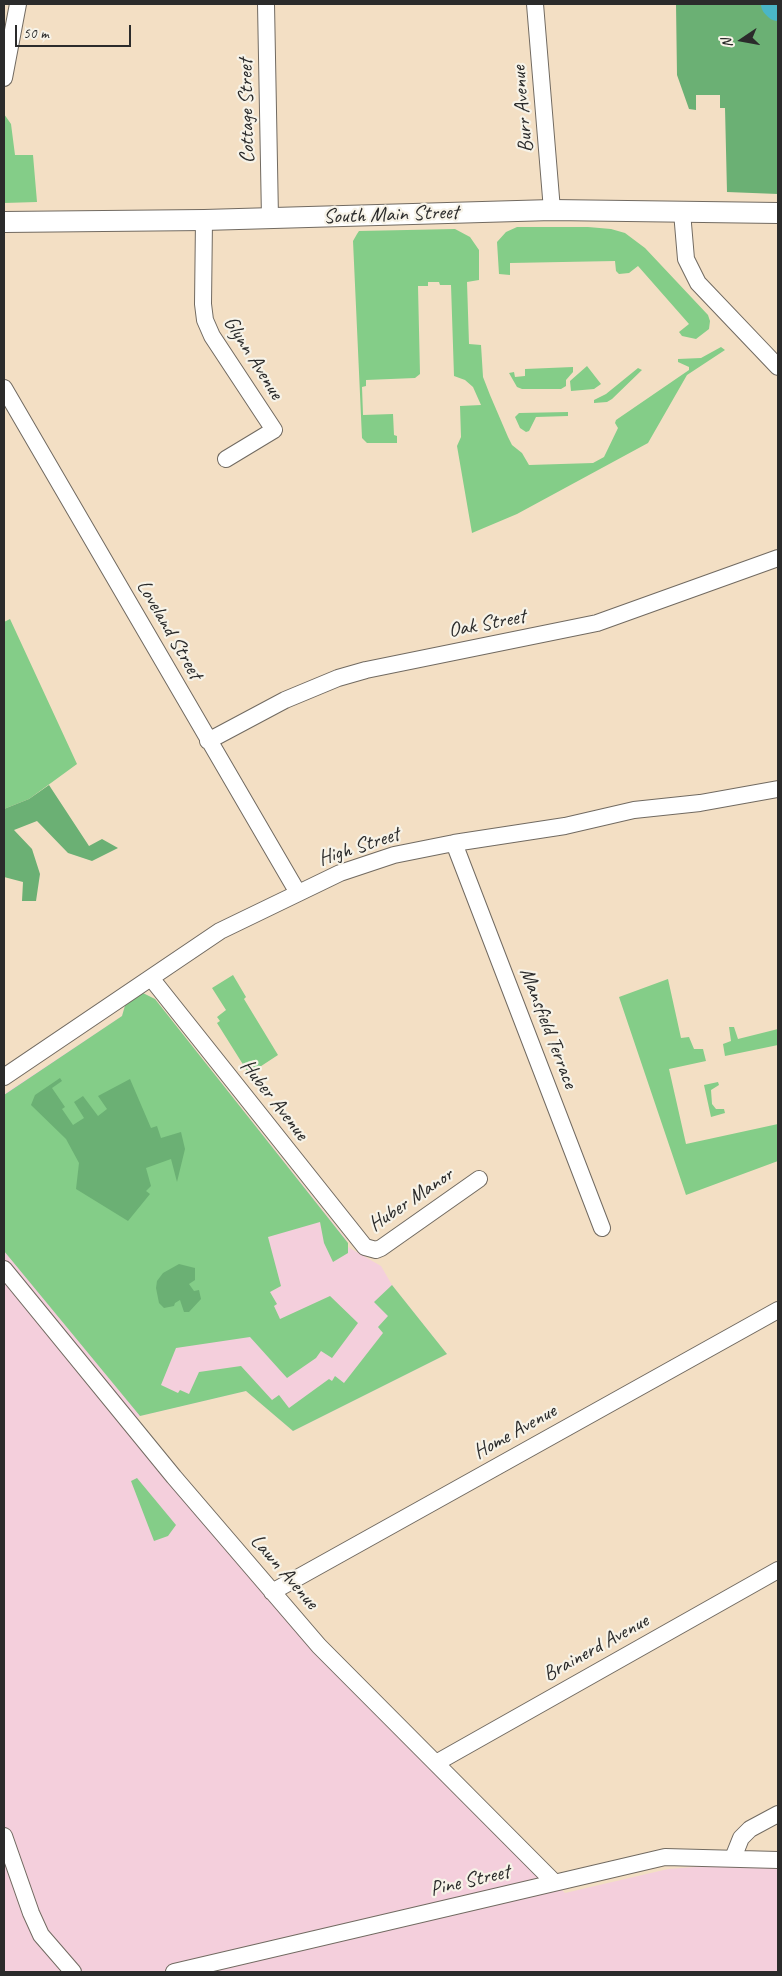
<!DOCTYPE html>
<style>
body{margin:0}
#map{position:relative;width:782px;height:1976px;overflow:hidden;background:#f3dfc4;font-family:Caveat,sans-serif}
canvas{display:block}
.frame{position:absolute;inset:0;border:5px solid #2b2b2b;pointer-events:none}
.north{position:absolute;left:717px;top:15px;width:50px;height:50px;-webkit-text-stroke:4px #f7f3e8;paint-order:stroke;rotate:258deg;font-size:14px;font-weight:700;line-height:20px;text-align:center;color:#2b2b2b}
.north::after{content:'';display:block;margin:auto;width:18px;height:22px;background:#2b2b2b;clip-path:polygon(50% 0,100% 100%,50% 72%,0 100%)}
.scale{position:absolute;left:15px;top:25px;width:116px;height:22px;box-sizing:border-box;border:2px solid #2b2b2b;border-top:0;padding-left:6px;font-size:15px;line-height:18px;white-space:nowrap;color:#2b2b2b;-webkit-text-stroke:4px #f7f3e8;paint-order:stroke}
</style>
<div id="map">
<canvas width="782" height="1976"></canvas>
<div class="frame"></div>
<div class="north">N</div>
<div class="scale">50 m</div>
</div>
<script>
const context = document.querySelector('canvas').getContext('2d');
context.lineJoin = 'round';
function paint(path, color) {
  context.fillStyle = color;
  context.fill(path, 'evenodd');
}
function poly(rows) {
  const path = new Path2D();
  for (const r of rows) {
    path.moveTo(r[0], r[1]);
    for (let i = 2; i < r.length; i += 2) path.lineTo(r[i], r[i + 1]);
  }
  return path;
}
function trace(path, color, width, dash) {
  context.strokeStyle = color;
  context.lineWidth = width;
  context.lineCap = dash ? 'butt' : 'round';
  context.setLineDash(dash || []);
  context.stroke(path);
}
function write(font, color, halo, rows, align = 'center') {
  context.font = font + ' Caveat,sans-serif';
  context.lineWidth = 4.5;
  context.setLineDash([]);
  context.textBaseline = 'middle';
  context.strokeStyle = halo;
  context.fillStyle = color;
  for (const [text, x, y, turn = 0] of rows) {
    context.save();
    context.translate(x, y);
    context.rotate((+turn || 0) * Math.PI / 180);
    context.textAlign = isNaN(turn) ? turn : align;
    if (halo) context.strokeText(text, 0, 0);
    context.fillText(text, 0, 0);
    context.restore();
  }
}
const built = poly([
 [143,993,155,999,346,1239,348,1247,381,1266,392,1285,447,1354,293,1431,246,1391,140,1416,131,1423,280,1601,565,1893,668,1869,723,1865,778,1867,778,1972,4,1972,4,1094,122,1016,126,1002]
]);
const green = poly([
 [4,114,11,124,15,155,33,155,37,202,4,203],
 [517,227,588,227,611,229,625,233,645,248,708,315,710,321,709,329,696,339,682,336,679,332,689,324,638,266,629,273,619,274,616,271,615,261,510,263,510,275,499,274,497,242,506,232],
 [455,229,470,237,479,250,479,280,467,282,469,344,481,345,483,377,490,395,508,437,512,445,522,453,529,465,593,463,604,457,618,428,615,423,616,420,689,370,689,367,678,362,678,359,701,358,721,347,725,350,687,375,648,443,517,514,472,533,457,446,461,437,460,406,481,405,473,387,465,380,454,376,451,285,440,285,439,282,428,282,428,286,418,286,420,374,415,378,366,380,366,386,362,387,363,415,393,414,394,435,397,436,397,443,367,443,362,438,353,241,357,234,359,231],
 [587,366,601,384,594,389,571,391,570,381],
 [573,367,573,372,566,380,566,386,561,389,522,389,517,387,509,373,514,372,515,377,525,376,525,369],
 [638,368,642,370,612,399,607,402,594,403,594,400,606,394],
 [568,412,568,416,536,417,529,431,526,432,520,428,515,417,519,413],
 [10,619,77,764,29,799,4,809,4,622],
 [233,975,246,997,244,999,278,1055,249,1074,217,1023,220,1021,217,1017,226,1010,212,988],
 [668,979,681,1038,689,1037,694,1049,703,1049,706,1061,669,1069,686,1144,778,1124,778,1161,686,1195,619,997],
 [143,993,155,999,348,1243,348,1253,333,1262,324,1243,320,1222,268,1237,281,1286,270,1292,277,1304,274,1306,280,1319,330,1296,358,1323,332,1358,321,1351,316,1358,287,1378,250,1337,176,1348,161,1385,178,1393,180,1390,189,1394,199,1372,241,1366,272,1400,279,1395,289,1408,329,1379,332,1381,335,1376,344,1383,383,1333,378,1327,388,1316,374,1302,392,1285,447,1354,293,1431,246,1391,140,1416,4,1251,4,1095,122,1016,126,1002],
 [729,1027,734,1027,738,1039,778,1029,778,1045,725,1056,723,1044,731,1041],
 [718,1082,719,1085,711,1090,712,1104,716,1109,724,1109,725,1113,711,1117,704,1085],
 [137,1478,176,1525,168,1536,154,1541,131,1481]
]);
const forest = poly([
 [676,4,778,4,778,194,727,192,725,108,720,108,720,95,696,95,696,110,689,109,677,75],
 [49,785,89,846,102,839,118,848,92,861,68,853,37,821,14,830,32,849,40,874,36,901,22,901,23,882,4,877,4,809,29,799],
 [60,1078,62,1081,52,1088,65,1107,62,1109,73,1125,84,1118,74,1102,83,1096,98,1116,107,1109,98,1096,130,1079,151,1128,157,1126,161,1138,181,1132,185,1149,177,1182,171,1159,146,1168,151,1186,146,1191,150,1194,128,1221,76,1189,79,1163,66,1139,31,1105,35,1095],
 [179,1264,195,1268,195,1280,189,1284,194,1291,199,1290,201,1299,189,1312,184,1312,180,1300,175,1303,174,1306,164,1308,159,1303,156,1288,157,1281,163,1273]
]);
const river = poly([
 [775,4,778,7]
]);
const minor = poly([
 [266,4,270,218],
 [535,4,552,210],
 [4,78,18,4],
 [682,212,686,259,698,283,778,367],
 [204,220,203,304,205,320,212,336,274,430,226,459],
 [4,388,298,893],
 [208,741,285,700,338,678,366,670,597,623,778,558],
 [454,843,602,1228],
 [151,978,365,1247,376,1250,381,1248,479,1179],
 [4,1077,220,931,340,873,394,855,454,843,565,826,634,810,700,803,778,789],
 [4,1269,174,1477,319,1646,554,1882],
 [272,1592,778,1310],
 [436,1763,778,1570],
 [4,1836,31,1913,41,1935,73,1972],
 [733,1858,741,1838,750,1829,778,1814],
 [174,1972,665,1857,778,1860]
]);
const major = poly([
 [4,222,204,220,552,210,778,213]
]);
const streetNames = [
 ["Burr Avenue",523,109,-95],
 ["Cottage Street",247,111,-91],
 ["South Main Street",391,215,-2],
 ["Glynn Avenue",253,358,58],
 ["Oak Street",487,624,-11],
 ["Loveland Street",169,630,60],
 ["High Street",359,847,-18],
 ["Mansfield Terrace",548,1028,69],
 ["Huber Avenue",274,1100,52],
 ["Huber Manor",411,1200,-34],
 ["Home Avenue",515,1432,-29],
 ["Lawn Avenue",284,1572,49],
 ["Brainerd Avenue",596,1648,-29],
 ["Pine Street",470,1881,-13]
];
paint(built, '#f4cfdc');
paint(green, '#84cd88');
paint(forest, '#6bb074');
trace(river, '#4ab6c7', 28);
trace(minor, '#716a61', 18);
trace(major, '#716a61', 22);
trace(minor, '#fff', 16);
trace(major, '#fff', 20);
write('21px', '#2b2b2b', '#f7f3e8', streetNames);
</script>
